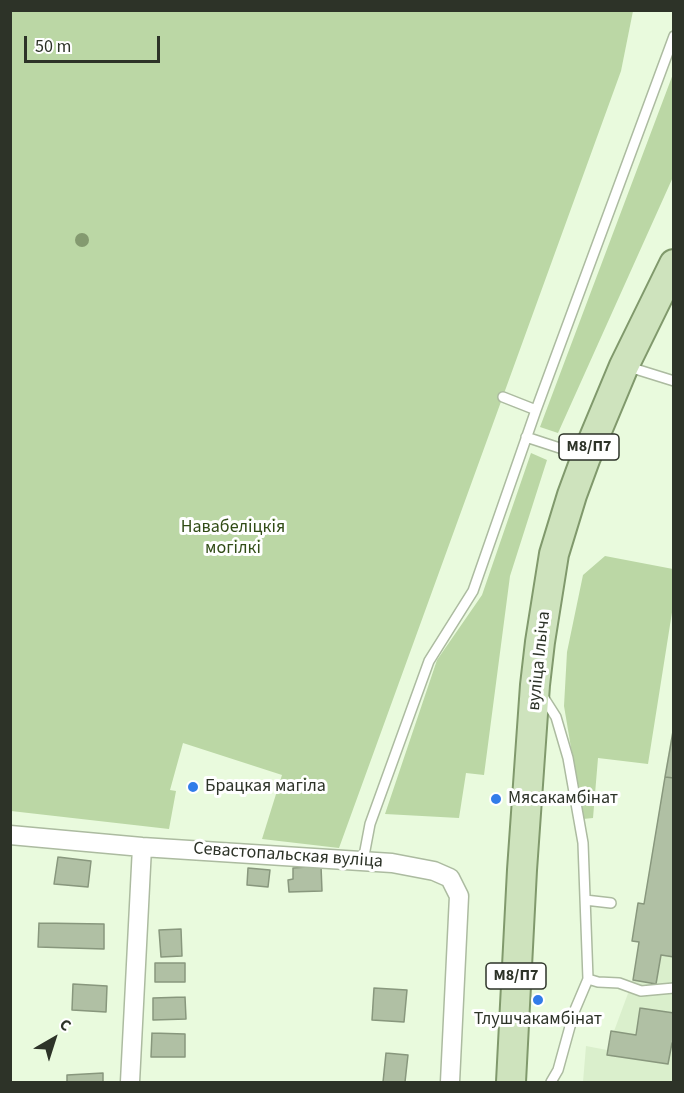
<!DOCTYPE html>
<meta charset="utf-8">
<style>
body{margin:0}
#map{position:relative;width:684px;height:1093px;overflow:hidden;background:#e9fadd;font-family:"Source Sans 3",sans-serif}
canvas{display:block}
.frame{position:absolute;inset:0;border:12px solid #2d3328;pointer-events:none}
.north{position:absolute;left:24px;top:1009px;width:60px;height:60px;-webkit-text-stroke:4px #fff;paint-order:stroke;rotate:39deg;font-size:16px;font-weight:700;line-height:24px;text-align:center;color:#2d3328}
.north::after{content:'';display:block;margin:auto;width:21px;height:27px;background:#2d3328;clip-path:polygon(50% 0,100% 100%,50% 72%,0 100%)}
.scale{position:absolute;left:24px;top:36px;width:136px;height:27px;box-sizing:border-box;border:3px solid #2d3328;border-top:0;padding-left:8px;font-size:18px;line-height:21px;white-space:nowrap;color:#2d3328;-webkit-text-stroke:4px #fff;paint-order:stroke}
</style>
<div id="map">
<canvas width="684" height="1093"></canvas>
<div class="frame"></div>
<div class="north">С</div>
<div class="scale">50 m</div>
</div>
<script>
const context = document.querySelector('canvas').getContext('2d');
context.lineJoin = 'round';
function paint(path, color) {
  context.fillStyle = color;
  context.fill(path, 'evenodd');
}
function poly(rows) {
  const path = new Path2D();
  for (const r of rows) {
    path.moveTo(r[0], r[1]);
    for (let i = 2; i < r.length; i += 2) path.lineTo(r[i], r[i + 1]);
  }
  return path;
}
function trace(path, color, width, dash) {
  context.strokeStyle = color;
  context.lineWidth = width;
  context.lineCap = dash ? 'butt' : 'round';
  context.setLineDash(dash || []);
  context.stroke(path);
}
function write(font, color, halo, rows, align = 'center') {
  context.font = font + ' "Source Sans 3",sans-serif';
  context.lineWidth = 6;
  context.setLineDash([]);
  context.textBaseline = 'middle';
  context.strokeStyle = halo;
  context.fillStyle = color;
  for (const [text, x, y, turn = 0] of rows) {
    context.save();
    context.translate(x, y);
    context.rotate((+turn || 0) * Math.PI / 180);
    context.textAlign = isNaN(turn) ? turn : align;
    if (halo) context.strokeText(text, 0, 0);
    context.fillText(text, 0, 0);
    context.restore();
  }
}
const built = poly([
 [673,725,673,1082,583,1082,586,1046,607,1050,633,980,639,942,632,941,638,903,644,903]
]);
const green = poly([
 [11,11,633,11,621,71,339,848,262,839,282,775,183,743,170,790,176,791,169,829,11,811],
 [673,74,673,177,558,433,540,427],
 [531,453,547,460,510,576,484,775,466,773,459,818,385,814,437,660,482,595],
 [605,556,673,569,673,606,648,764,598,758,593,818,583,819,564,706,567,652,583,575]
]);
const building = poly([
 [674,726,674,778,665,777,674,726],
 [665,777,674,778,674,957,661,955,656,984,633,980,639,942,632,941,638,903,644,904,665,777],
 [58,857,91,861,88,887,54,884,58,857],
 [321,866,322,891,289,892,288,880,293,879,293,868,321,866],
 [248,868,270,870,268,887,247,885,248,868],
 [39,923,104,924,104,949,38,947,39,923],
 [181,929,182,956,161,957,159,930,181,929],
 [155,963,185,963,185,982,155,982,155,963],
 [73,984,107,986,106,1012,72,1010,73,984],
 [374,988,407,990,404,1022,372,1020,374,988],
 [185,997,186,1019,153,1020,153,998,185,997],
 [640,1008,674,1013,674,1043,672,1043,668,1064,607,1055,611,1031,636,1035,640,1008],
 [152,1033,185,1034,185,1057,151,1057,152,1033],
 [386,1053,408,1055,405,1082,383,1082,386,1053],
 [103,1073,103,1082,67,1082,67,1075,103,1073]
]);
const lane = poly([
 [629,367,674,381],
 [503,397,536,410],
 [526,437,584,456],
 [542,695,556,717,568,758,583,843,588,979],
 [363,861,370,824,429,661,473,591,536,410,674,36],
 [585,900,611,903],
 [551,1082,558,1070,574,1012,588,979,598,982,619,983,641,991,674,988]
]);
const street = poly([
 [10,835,142,847,392,863,434,871,450,878,459,896,450,1082],
 [130,1082,142,847]
]);
const primary = poly([
 [511,1082,522,870,535,685,540,642,554,554,572,495,586,457,624,366,674,264]
]);
const trees = [
 [82,240]
];
const markers = [
 [193,787,6,"#327ce9"],
 [496,799,6,"#327ce9"],
 [538,1000,6,"#327ce9"]
];
const shields = [
 [589,447,60],
 [516,976,60]
];
const shieldNames = [
 ["М8/П7",589,447],
 ["М8/П7",516,976]
];
const parkNames = [
 ["Навабеліцкія",233,528],
 ["могілкі",233,549]
];
const streetNames = [
 ["вуліца Ільіча",540,661,-84],
 ["Севастопальская вуліца",288,856,4]
];
const poiNames = [
 ["Брацкая магіла",205,787],
 ["Мясакамбінат",508,799],
 ["Тлушчакамбінат",538,1020,"center"]
];
paint(built, '#daefcc');
paint(green, '#bbd7a5');
paint(building, '#b0c0a4');
trace(building, '#88977d', 1.5);
trace(lane, '#acbba0', 12);
trace(street, '#acbba0', 21);
trace(primary, '#80996c', 32);
trace(lane, '#fff', 9);
trace(street, '#fff', 18);
trace(primary, '#cee3bd', 28);
context.fillStyle = '#849a70';
for (const [x, y] of trees) {
  context.beginPath();
  context.arc(x, y, 7, 0, 2 * Math.PI);
  context.fill();
}
for (const [x, y, r, color] of markers) {
  const dot = new Path2D();
  dot.arc(x, y, r, 0, 2 * Math.PI);
  context.fillStyle = color;
  context.fill(dot);
  trace(dot, '#fff', 2);
}
for (const [x, y, w] of shields) {
  const box = new Path2D();
  box.roundRect(x - w / 2, y - 13, w, 26, 4.5);
  context.fillStyle = '#fff';
  context.fill(box);
  trace(box, '#2d3328', 1.5);
}
write('bold 16px', '#2d3328', null, shieldNames);
write('18px', '#314c16', '#fff', parkNames);
write('18px', '#2d3328', '#fff', streetNames);
write('18px', '#2d3328', '#fff', poiNames, 'left');
</script>
